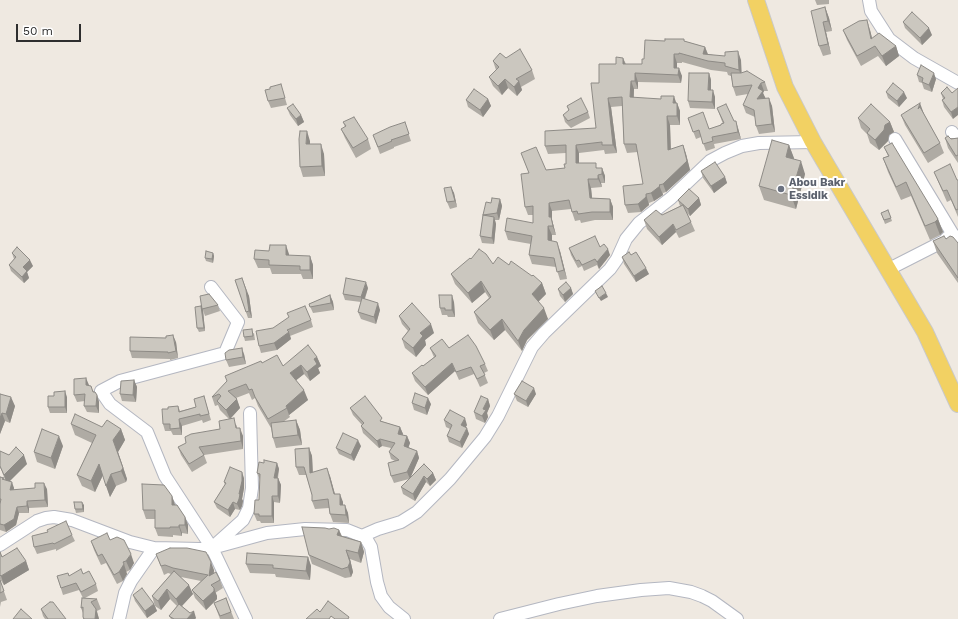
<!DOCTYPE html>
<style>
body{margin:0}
#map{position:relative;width:958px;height:619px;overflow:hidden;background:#efe9e1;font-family:"Work Sans",sans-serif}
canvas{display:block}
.scale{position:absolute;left:16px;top:24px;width:65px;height:18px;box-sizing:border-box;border:2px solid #2e2e2e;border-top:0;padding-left:5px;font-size:12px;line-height:14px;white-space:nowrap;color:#2e2e2e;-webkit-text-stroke:3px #fff;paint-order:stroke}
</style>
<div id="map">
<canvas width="958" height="619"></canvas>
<div class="scale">50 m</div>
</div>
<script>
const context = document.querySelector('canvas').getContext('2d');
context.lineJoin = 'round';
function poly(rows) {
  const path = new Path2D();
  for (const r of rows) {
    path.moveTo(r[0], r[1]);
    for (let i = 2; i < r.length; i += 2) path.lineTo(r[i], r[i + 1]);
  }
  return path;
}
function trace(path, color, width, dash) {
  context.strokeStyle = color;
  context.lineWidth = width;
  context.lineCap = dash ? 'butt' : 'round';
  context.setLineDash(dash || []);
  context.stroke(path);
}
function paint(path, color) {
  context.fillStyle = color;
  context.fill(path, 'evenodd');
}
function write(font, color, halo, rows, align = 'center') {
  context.font = font + ' "Work Sans",sans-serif';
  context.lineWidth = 4;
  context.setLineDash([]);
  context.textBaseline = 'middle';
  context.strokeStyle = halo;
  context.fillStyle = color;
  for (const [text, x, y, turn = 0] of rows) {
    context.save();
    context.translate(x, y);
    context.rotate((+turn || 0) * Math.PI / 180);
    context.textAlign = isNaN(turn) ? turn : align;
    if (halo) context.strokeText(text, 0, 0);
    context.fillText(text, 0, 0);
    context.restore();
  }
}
const minor = poly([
 [869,0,871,11,889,39,914,58,958,83],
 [952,132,958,142],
 [895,139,952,233,958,241],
 [889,269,944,241,948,237],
 [211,287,238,322,225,353,120,381,101,391,110,404,147,432,165,476,212,548,246,619],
 [362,536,378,529,401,522,417,512,450,479,485,437,498,416,532,347,544,333,610,269,617,259,626,239,639,223,671,198,710,161,725,153,742,146,759,143,813,142],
 [0,545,37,521,46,518,54,517,72,520,130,542,154,548,200,549,212,548,267,533,305,529,347,530,362,536,367,540,371,547,377,582,381,596,389,607,404,619],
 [214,546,243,520,249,508,252,488,250,413],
 [119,619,125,593,131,581,154,548],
 [500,619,559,604,597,596,641,590,669,588,691,592,702,596,712,601,737,619]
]);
const major = poly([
 [756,0,785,87,813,142,925,332,958,404]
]);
const wall = poly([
 [815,0,849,0,829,0,829,4,817,5],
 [825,7,829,18,832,31,826,32,831,54,823,56,819,46],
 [903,22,932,35,922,45,905,28],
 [843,30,870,30,872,38,896,46,899,56,886,66,878,56,861,66,847,40],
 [684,39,684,41,705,47,708,54,741,60,741,73,765,82,768,91,764,91,763,93,765,98,772,106,775,132,759,134,756,126,755,117,746,113,743,105,748,94,736,96,733,87,731,76,728,75,727,72,711,70,682,62,682,63,677,63,677,68,682,76,681,83,638,82,638,89,634,89,634,98,677,103,680,111,680,125,670,125,671,149,683,145,686,154,690,170,666,192,663,193,663,195,654,201,649,203,649,205,641,212,628,213,625,205,643,184,643,181,638,152,627,153,624,144,622,106,611,107,617,153,605,154,604,150,579,153,579,163,598,168,602,168,605,176,605,183,601,183,602,187,591,188,592,198,610,199,613,207,613,220,595,220,581,223,580,220,575,221,571,209,552,211,552,220,556,235,552,235,552,241,560,251,567,279,560,280,556,267,532,264,529,255,531,244,508,240,505,231,533,223,533,215,528,215,525,207,529,173,521,153,546,170,565,168,566,164,566,153,548,154,545,146,596,128,599,83,616,64,623,58,626,64,642,64,644,59,665,41],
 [506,58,532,70,535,79,521,87,522,90,517,96,508,88,502,95,493,86,489,77,496,70,493,61],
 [709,73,711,80,711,90,715,97,715,109,690,108,688,101],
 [917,75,936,79,932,92,924,89,922,83,919,82],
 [283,91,287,105,271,108,268,101],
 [886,92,907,98,899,107,888,98],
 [941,93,952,93,953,119,944,107,942,100,943,99],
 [488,99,491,106,483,117,468,107,466,100],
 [567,106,588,112,590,118,571,128,565,122,563,115,569,111],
 [287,108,301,115,304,122,298,126,290,115],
 [717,108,734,121,738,128,741,139,714,144,715,148,706,151,701,137,696,139,688,118,709,129,721,125,723,124],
 [924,114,940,143,944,153,928,163,905,125,901,115],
 [858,118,890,122,894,132,889,135,888,141,879,150,870,143,867,134,861,128],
 [343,122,368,139,371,149,356,158,345,138,341,129,345,127],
 [407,129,411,141,394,147,394,148,380,154,373,135],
 [945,138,958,138,958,163,948,148],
 [310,141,310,144,324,154,325,176,303,177,300,167],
 [789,145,794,159,805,174,796,209,764,200,759,186],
 [884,147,938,219,943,232,940,235,930,240,911,196,901,200,888,172,883,158,888,156],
 [701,171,725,177,727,183,714,193,703,178],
 [934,172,957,180,958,180,958,217,951,200,947,202],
 [451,187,454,193,457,207,450,209,447,202],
 [699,198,701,205,690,216,687,213,695,231,679,238,676,232,662,245,647,229,644,220,662,215,680,206,678,200],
 [500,199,502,206,499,220,495,220,496,224,494,244,482,243,480,236,483,215,491,203],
 [888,210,892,221,885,224,881,213],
 [946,239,958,243,958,283,937,253,933,241],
 [600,247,610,255,599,269,597,265,584,271,582,266,578,268,571,255,569,248],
 [12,253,33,266,27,272,29,278,24,283,11,271,9,265,14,259],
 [213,253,214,256,213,263,206,261,205,258],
 [289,254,289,256,310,256,313,265,313,279,303,279,301,274,272,274,270,268,258,268,254,259],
 [622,257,649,274,636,282,624,264],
 [471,259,493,264,509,265,542,283,546,294,538,302,548,319,527,340,522,351,505,330,494,340,478,323,474,312,489,298,485,292,472,303,455,284,451,274],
 [235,280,249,296,252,318,248,318],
 [368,288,365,299,380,310,376,324,361,319,358,312,361,302,345,300,343,294],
 [571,288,573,294,565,302,560,296,558,289],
 [330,295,333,302,334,310,313,313,309,304],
 [454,302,455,317,448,317,447,315,442,315,440,308],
 [218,305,220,311,205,316,203,310,205,331,199,332,197,328,201,306],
 [399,316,434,333,425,340,426,345,416,357,405,348,402,339,408,331,402,324],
 [311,320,313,327,290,336,291,339,277,350,261,353,259,346,273,328],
 [254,333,255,340,245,341,244,337],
 [176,342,178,358,170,360,170,359,132,358,130,351],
 [430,348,449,348,485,364,488,371,484,373,488,383,480,387,474,374,459,380,455,371,428,395,415,381,412,373,423,366,434,357,433,355],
 [244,354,246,364,229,367,226,360],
 [317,357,321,366,318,368,320,373,310,381,304,374,296,380,308,400,289,415,290,417,283,422,296,420,300,430,302,445,276,448,273,438,271,428,258,406,255,398,252,400,249,393,236,398,240,408,231,418,237,426,237,428,243,436,243,449,204,455,207,463,192,472,181,455,178,447,220,429,229,419,220,410,218,405,215,406,212,397,262,363,283,366],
 [134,380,137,387,136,402,122,401,120,394],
 [89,386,97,395,99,402,99,413,87,412,84,406,85,401,77,402,74,395],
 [0,394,15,406,10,423,5,421,0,434],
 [514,394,536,394,528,407,517,401],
 [204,396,211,420,203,423,202,420,182,426,182,435,173,435,171,431,165,431,163,424,168,409,178,406,180,411,196,407],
 [67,397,67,413,50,413,48,407],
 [488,399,490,406,487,413,488,417,485,423,476,419,474,412],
 [412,403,431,404,427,415,414,410],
 [350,408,384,422,400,427,403,434,402,435,407,436,410,443,408,447,417,451,419,458,410,478,433,473,436,480,430,486,426,482,415,501,403,494,401,487,409,479,394,483,391,476,395,461,391,459,389,452,391,448,382,446,379,448,363,433,361,426,362,425,353,415],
 [444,420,467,425,466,427,469,434,462,448,449,442,447,436,450,429,446,427],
 [71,424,121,429,125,440,118,452,127,479,126,482,116,486,110,497,103,475,95,492,82,486,77,475,92,443,75,435],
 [63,446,55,469,37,462,34,452],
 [361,446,354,461,339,454,336,448],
 [309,448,312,456,313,472,330,476,335,494,343,502,343,505,348,513,349,523,333,522,330,514,329,508,315,509,312,501,312,495,306,475,299,475,296,467],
 [0,451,27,464,9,481,14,488,14,490,47,489,48,507,29,508,29,513,19,513,16,525,6,532,0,530,0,477,5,480,1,469,0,468],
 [264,463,277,463,279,469,278,478,281,485,280,503,274,502,274,523,261,523,260,521,257,521,254,514,259,500,260,480,257,473],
 [244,478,244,488,242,499,243,501,242,506,240,510,235,509,230,517,217,508,214,502,225,485,224,482],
 [172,496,175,505,185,517,188,525,188,534,182,533,182,536,173,535,173,537,158,536,155,528,155,519,146,519,143,510],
 [84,505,84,512,76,513,75,509],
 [329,529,339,530,342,536,361,542,364,552,361,563,350,559,353,572,351,577,345,578,312,564,309,555],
 [72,535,75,541,56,551,56,549,37,554,34,547],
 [110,540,134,563,130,570,126,572,127,574,123,581,117,584,106,563,101,565,94,550,91,541],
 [0,552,2,557,26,561,29,570,4,585,0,579],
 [156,554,214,570,214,573,220,580,223,588,215,593,217,596,217,599,206,610,195,598,192,590,201,581,181,577,193,594,182,606,196,618,195,619,171,619,169,616,177,606,170,599,161,610,155,606,152,596,171,574,168,573,164,575],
 [308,557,311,566,310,580,276,577,275,574,250,573,246,564],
 [83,574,96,584,98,591,85,598,97,599,101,609,97,611,99,619,83,619,83,613,81,608,83,598,79,590,63,595,57,576,69,576],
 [0,580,7,600,1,602,0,607],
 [133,595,154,604,157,611,147,618,135,601],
 [226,598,234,619,220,619,214,603],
 [41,609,66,619,45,619,43,616]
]);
const shadedWall = poly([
 [825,7,829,18,832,31,828,21],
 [867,20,870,30,874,46,871,39],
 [823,22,826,32,831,54,828,44],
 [929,28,932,35,922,45,920,38],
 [896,46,899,56,886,66,882,56],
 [705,47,708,55,703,54],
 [738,51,741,60,742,79,739,70],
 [674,54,677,63,677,74,674,68],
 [623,58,626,66,623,64],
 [679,68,682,76,681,83,678,75],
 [635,73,638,82,638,89,635,81],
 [709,73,711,80,711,97,708,90],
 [934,73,936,79,932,92,929,85],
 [505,79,508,88,502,95,498,86],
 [519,81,522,90,517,96,514,87],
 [631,81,634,89,633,106,630,97],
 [761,83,764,91,763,93,766,99,757,99,758,88],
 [713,90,715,97,715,109,712,102],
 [904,92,907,98,899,107,897,101],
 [674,96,677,105,673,103],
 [608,98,611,107,617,153,613,145],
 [769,98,772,106,775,132,772,124],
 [488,99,491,106,483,117,480,110],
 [677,103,680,111,680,125,677,116],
 [920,103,924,114,922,119,918,109],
 [958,107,958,115,953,119,951,112],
 [301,115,304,122,298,126,296,119],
 [667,116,670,125,671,158,668,150],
 [736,121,738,128,741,139,738,132],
 [890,122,894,132,889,135,888,141,879,150,875,140,885,125],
 [307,131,310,141,310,154,306,144],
 [321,144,324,154,325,176,322,166],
 [576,145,579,153,579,171,576,163],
 [683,145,686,154,690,170,666,192,663,184],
 [789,145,794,158,791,170,786,157],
 [801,161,805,174,796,209,791,195],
 [602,168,605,176,605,183,602,174],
 [598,175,601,183,602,187,598,179],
 [725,177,727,183,714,193,711,186],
 [588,179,591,188,593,207,590,198],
 [659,185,663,195,654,201,651,193],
 [451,187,454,193,457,207,455,201],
 [646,194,649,205,641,212,638,204],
 [699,198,701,205,690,216,688,209],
 [500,199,502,206,499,220,497,213],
 [610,199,613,207,613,220,610,212],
 [549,203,552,211,552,220,556,235,549,217],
 [494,217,496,224,494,244,492,238],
 [938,219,943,232,940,235,935,222],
 [673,224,676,232,662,245,659,237],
 [548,226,552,235,552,248,548,240],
 [557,242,560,251,567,279,564,270],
 [286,245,289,254,289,264,286,255],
 [608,249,610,255,599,269,597,262],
 [213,253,214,256,213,263,212,259],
 [310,256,313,265,313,279,310,270],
 [30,260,33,266,27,272,29,278,24,283,22,277,23,267],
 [646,268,649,274,636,282,634,276],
 [242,278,249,296,252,318,249,311],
 [481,281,485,292,472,303,468,293],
 [366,282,368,288,363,303,361,297],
 [542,283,546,294,535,305,532,294],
 [571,288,573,294,565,302,563,295],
 [606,293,608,297,601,301,599,298],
 [330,295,333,302,334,310,331,303],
 [452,295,454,302,455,317,452,310],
 [378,303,380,310,376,324,374,317],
 [201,306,203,310,205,331,204,328],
 [544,308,548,319,527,340,522,351,518,341,524,330],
 [502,319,505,330,494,340,490,330],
 [431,324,434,333,425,340,426,345,416,357,413,348,420,333],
 [289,332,291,339,277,350,274,343],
 [173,335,176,342,178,358,176,351],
 [242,348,244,354,246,364,243,357],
 [317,357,321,366,318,368,320,373,310,381,307,372,314,359],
 [452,363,455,371,428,395,425,387],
 [301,365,304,374,294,382,290,373],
 [86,378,89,385,89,392,86,385],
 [134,380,137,387,136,402,133,395],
 [534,388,536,394,528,407,526,401],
 [304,390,308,400,289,415,286,406],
 [65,391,67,397,67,413,65,407],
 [97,395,99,402,99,413,96,406],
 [11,397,15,406,10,423,6,414],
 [428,398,431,404,427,415,425,408],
 [237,399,240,408,230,419,226,410],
 [488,399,490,406,487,413,488,417,485,423,482,416,483,409],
 [2,413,5,421,0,434,0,418],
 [465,418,467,425,463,431,461,425],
 [179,419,182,426,182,435,180,428],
 [296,420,300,430,302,445,298,435],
 [400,427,403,434,401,440,398,434],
 [240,428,243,436,243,449,241,441],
 [467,428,469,434,462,448,460,442],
 [121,429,125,440,118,452,127,479,126,482,121,471,113,440],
 [59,436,63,446,55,469,51,458],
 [407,436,410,443,407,452,404,446],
 [380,439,382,446,379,448,377,441],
 [358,440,361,446,354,461,351,455],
 [309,448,312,456,313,481,310,473],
 [417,451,419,458,410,479,407,472],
 [24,455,27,464,7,484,4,475],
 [277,463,279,469,276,484,274,478],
 [99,464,103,475,95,492,91,481],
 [327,468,330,476,337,502,334,494],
 [242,472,244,478,244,488,242,499,243,501,242,506,240,510,237,504],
 [433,473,436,480,430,486,427,479],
 [111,474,116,486,110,497,106,486],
 [424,476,426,482,415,501,413,494],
 [278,478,281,485,280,503,278,496],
 [12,482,14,488,12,497,10,490],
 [44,483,47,489,48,507,45,500],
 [340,494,343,502,343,513,340,505],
 [172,496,175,505,172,505],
 [272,496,274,502,274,523,272,516],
 [27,501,29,508,29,513,27,506],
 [82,502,84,505,84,512,83,509],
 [233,502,235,509,230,517,228,510],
 [345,505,348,513,349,523,346,515],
 [17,507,19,513,16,525,6,532,4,525],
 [185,517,188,525,188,534,185,525],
 [179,525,182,533,182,536,179,527],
 [339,530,343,540,337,535],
 [361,542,364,552,361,563,358,553],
 [346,550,350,559,353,572,351,577,348,567],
 [131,554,134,563,130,570,126,561],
 [308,557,311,566,310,580,306,571],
 [26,561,29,570,4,585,1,576],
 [211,562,214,570,212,584,209,576],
 [124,564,127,574,123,581,119,572],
 [189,585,193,594,180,608,176,599],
 [214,588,217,596,217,599,206,610,203,601],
 [167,589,170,599,161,610,158,601],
 [154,604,157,611,147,618,145,611],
 [96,609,99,619,95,619],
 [194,611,196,618,195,619,187,619]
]);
const building = poly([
 [825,7,828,21,823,22,828,44,819,46,811,11,825,7],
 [912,12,929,28,920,38,903,22,912,12],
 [867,20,871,39,879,33,896,46,882,56,875,46,857,56,843,30,859,21,867,20],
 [665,39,684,39,684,41,705,47,703,54,725,56,725,52,738,51,739,70,725,66,725,63,708,61,679,53,679,54,674,54,674,68,679,68,678,75,635,73,635,81,631,81,630,97,661,99,661,96,674,96,673,103,677,103,677,116,667,116,668,150,683,145,687,161,663,184,659,185,660,186,651,193,646,194,646,197,638,204,625,205,623,186,643,184,636,144,624,144,622,97,608,98,613,145,602,145,602,142,576,145,576,163,596,163,596,168,602,168,602,174,598,175,598,179,588,179,590,198,610,199,610,212,592,212,578,214,577,211,572,212,569,200,549,203,549,217,551,217,553,226,548,226,548,240,557,242,564,270,557,272,554,258,529,255,532,236,505,231,507,218,533,223,533,206,525,207,521,174,529,173,521,153,536,147,546,170,565,168,564,164,566,164,566,145,545,146,545,131,596,128,591,83,599,83,599,64,616,64,616,57,623,58,623,64,642,64,642,59,644,59,645,40,665,41,665,39],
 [520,49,532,70,516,79,519,81,514,87,505,79,498,86,489,77,499,67,493,61,500,53,506,58,520,49],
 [921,65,934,73,929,85,922,82,923,78,917,75,921,65],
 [747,71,765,82,761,83,758,88,763,91,757,99,769,98,772,124,756,126,754,110,743,105,752,85,733,87,731,73,741,73,747,71],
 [689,73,709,73,708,90,713,90,712,102,688,101,689,73],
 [893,83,904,92,897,101,886,92,893,83],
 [281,84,285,98,268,101,265,90,270,89,270,87,281,84],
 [947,87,952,93,958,88,958,107,951,112,942,100,945,98,941,93,947,87],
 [474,89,488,99,480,110,466,100,474,89],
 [581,98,588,112,568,121,563,115,569,110,567,106,581,98],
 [920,103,918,109,920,107,940,143,924,153,901,115,920,103],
 [293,104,301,115,296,119,287,108,293,104],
 [726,104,734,121,736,121,738,132,712,137,713,141,703,144,699,130,693,132,688,118,703,112,709,129,721,125,721,124,724,123,717,108,726,104],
 [871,104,890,122,885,125,884,130,875,140,867,133,870,129,858,118,871,104],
 [354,117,368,139,353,148,341,129,346,126,343,122,354,117],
 [405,122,409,134,391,140,392,141,378,147,373,135,390,127,405,122],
 [300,131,307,131,306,144,321,144,322,166,300,167,299,139,300,131],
 [948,136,951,139,958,138,958,155,956,156,945,138,948,136],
 [772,140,789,145,786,157,801,161,791,195,759,186,772,140],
 [892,143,938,219,935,222,925,226,906,182,896,187,883,158,889,156,884,147,892,143],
 [715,162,725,177,711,186,701,171,715,162],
 [950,164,957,180,958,180,958,209,956,210,947,190,943,191,934,172,950,164],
 [451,187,455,201,447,202,444,188,451,187],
 [689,189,699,198,688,209,678,200,689,189],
 [492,198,500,199,497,213,483,215,486,202,491,203,492,198],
 [683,205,691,222,676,230,673,224,659,237,644,220,656,210,662,215,683,205],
 [888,210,891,218,884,220,881,213,888,210],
 [483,215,494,217,492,238,480,236,483,215],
 [595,236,600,247,604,244,608,249,597,262,595,259,582,265,579,260,576,261,569,248,595,236],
 [944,236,946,239,950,236,953,237,958,243,958,278,933,241,944,236],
 [270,245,286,245,286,255,310,256,310,270,300,270,300,266,269,265,269,260,254,259,255,250,269,251,270,245],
 [17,247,30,260,23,267,27,271,22,277,9,265,16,257,12,253,17,247],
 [479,249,486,254,493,264,498,257,509,265,511,261,532,276,533,275,542,283,532,294,544,308,524,330,518,341,502,319,490,330,474,312,491,297,481,281,468,293,451,274,470,258,471,259,479,249],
 [206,251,213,253,212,259,205,258,206,251],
 [629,252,631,255,636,252,646,268,634,276,622,257,629,252],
 [242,278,246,290,249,311,246,312,235,280,242,278],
 [346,278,366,282,361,297,343,294,346,278],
 [566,282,571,288,563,295,558,289,566,282],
 [602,286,606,293,599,298,595,291,602,286],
 [209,294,218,305,202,309,200,296,209,294],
 [330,295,331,303,310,307,309,304,330,295],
 [439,295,452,295,452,310,445,310,445,308,440,308,439,295],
 [362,298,378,303,374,317,358,312,362,298],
 [412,303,431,324,420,333,423,336,413,348,402,339,410,329,399,316,412,303],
 [201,306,204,328,197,328,195,307,201,306],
 [305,306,311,320,287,330,289,332,274,343,259,346,256,331,273,328,289,317,287,313,305,306],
 [252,329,253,336,244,337,243,330,252,329],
 [173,335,176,351,168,353,168,352,130,351,130,337,166,338,166,336,173,335],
 [468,335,476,346,485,364,480,366,485,375,477,379,471,367,456,372,452,363,425,387,412,373,422,365,423,366,436,356,430,348,442,339,449,348,468,335],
 [308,345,317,357,314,359,317,364,307,372,301,365,290,373,304,390,286,406,287,408,268,419,255,397,252,389,249,390,246,384,228,391,237,399,226,410,217,401,221,396,219,394,212,397,227,381,225,376,261,361,262,363,277,355,283,366,308,345],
 [242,348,243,357,226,360,225,353,229,350,242,348],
 [86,378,86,385,91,386,93,392,95,392,97,395,96,406,84,406,85,394,74,395,74,379,86,378],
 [134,380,133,395,120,394,121,381,134,380],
 [522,381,534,388,526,401,514,394,522,381],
 [65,391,65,407,48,407,48,396,54,396,54,392,65,391],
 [415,393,428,398,425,408,412,403,415,393],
 [0,394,11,397,6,414,2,413,0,418,0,394],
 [204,396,209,414,200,416,200,414,179,419,180,428,170,429,170,424,163,424,162,409,168,409,168,407,178,406,179,412,196,407,194,399,204,396],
 [365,396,382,418,380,421,400,427,398,434,407,436,404,446,417,451,407,472,391,476,388,463,399,460,389,452,395,443,380,439,377,441,361,426,364,423,350,408,365,396],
 [481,396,488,399,483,409,486,410,482,416,474,412,481,396],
 [450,410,465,418,461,425,467,428,460,442,447,436,452,425,444,420,450,410],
 [75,414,102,427,107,420,121,429,113,440,123,468,121,471,111,474,106,486,99,464,91,481,77,475,96,435,71,424,75,414],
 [234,418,236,428,240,428,241,441,199,447,204,455,189,464,178,447,186,443,185,437,191,434,220,429,219,421,234,418],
 [296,420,298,435,273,438,271,423,296,420],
 [42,429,59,436,51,458,34,452,42,429],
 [343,433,358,440,351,455,336,448,343,433],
 [16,447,24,455,4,475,0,466,0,451,9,455,16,447],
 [309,448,310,473,327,468,334,494,340,494,340,505,345,505,346,515,330,514,328,499,312,501,312,495,304,467,296,467,295,449,309,448],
 [264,460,277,463,274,478,278,478,278,496,272,496,272,516,259,516,259,514,254,514,255,500,259,500,260,474,257,473,259,462,264,463,264,460],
 [424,464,433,473,427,479,424,476,413,494,401,487,424,464],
 [230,467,242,472,242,481,239,494,240,494,239,499,237,504,233,502,228,510,214,502,226,483,224,482,230,467],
 [0,477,4,478,2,479,12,482,10,490,35,488,35,483,44,483,45,500,27,501,27,506,17,507,14,519,4,525,0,524,0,504,1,499,0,499,0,477],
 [142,484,164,485,172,496,172,505,177,505,185,517,185,525,179,525,179,527,170,527,170,528,155,528,155,510,143,510,142,484],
 [74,502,82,502,83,509,75,509,74,502],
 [66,521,72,535,54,544,53,543,34,547,32,536,48,532,47,530,66,521],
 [302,527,325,528,329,529,334,528,339,530,337,535,361,542,358,553,346,550,350,562,348,567,342,569,309,555,302,527],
 [107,533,110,540,117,537,124,540,131,554,126,561,123,562,124,564,119,572,114,575,102,554,98,556,91,541,107,533],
 [17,548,26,561,1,576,0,575,0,552,2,557,17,548],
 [170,548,187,548,206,552,211,562,209,576,216,572,220,580,211,585,214,588,214,591,203,601,192,590,208,575,173,568,165,565,161,566,156,554,170,548],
 [247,553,308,557,306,571,273,568,273,565,246,564,247,553],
 [81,569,83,574,89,571,96,584,81,592,76,583,61,588,57,576,68,573,69,576,81,569],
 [174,571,189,585,176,599,167,589,158,601,152,596,174,571],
 [0,580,4,591,0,593,0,580],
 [142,588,154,604,145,611,133,595,142,588],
 [82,598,97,599,91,602,96,609,95,619,84,619,83,617,83,607,81,608,82,598],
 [226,598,231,612,220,616,214,603,226,598],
 [328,601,349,617,348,619,335,619,331,616,329,619,306,619,317,609,320,612,328,601],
 [50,602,53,602,66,619,48,619,41,609,50,602],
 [179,604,190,613,194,611,187,619,174,619,169,616,179,604],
 [21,609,32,619,13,619,21,609]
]);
const markers = [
 [781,189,4,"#6b7280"]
];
const worshipNames = [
 ["Abou Bakr",789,183],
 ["Essidik",789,196]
];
trace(minor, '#b4b7c1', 14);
trace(major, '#c9c9c9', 18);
trace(minor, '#fff', 12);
trace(major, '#f2d163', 16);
paint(wall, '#afaba4');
paint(shadedWall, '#8e8b86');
paint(building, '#cbc7bf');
trace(building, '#8e8b86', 1);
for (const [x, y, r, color] of markers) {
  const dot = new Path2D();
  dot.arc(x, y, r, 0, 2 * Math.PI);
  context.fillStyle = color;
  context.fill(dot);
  trace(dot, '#fff', 1.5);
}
write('bold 11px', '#5b616d', '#fff', worshipNames, 'left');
</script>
